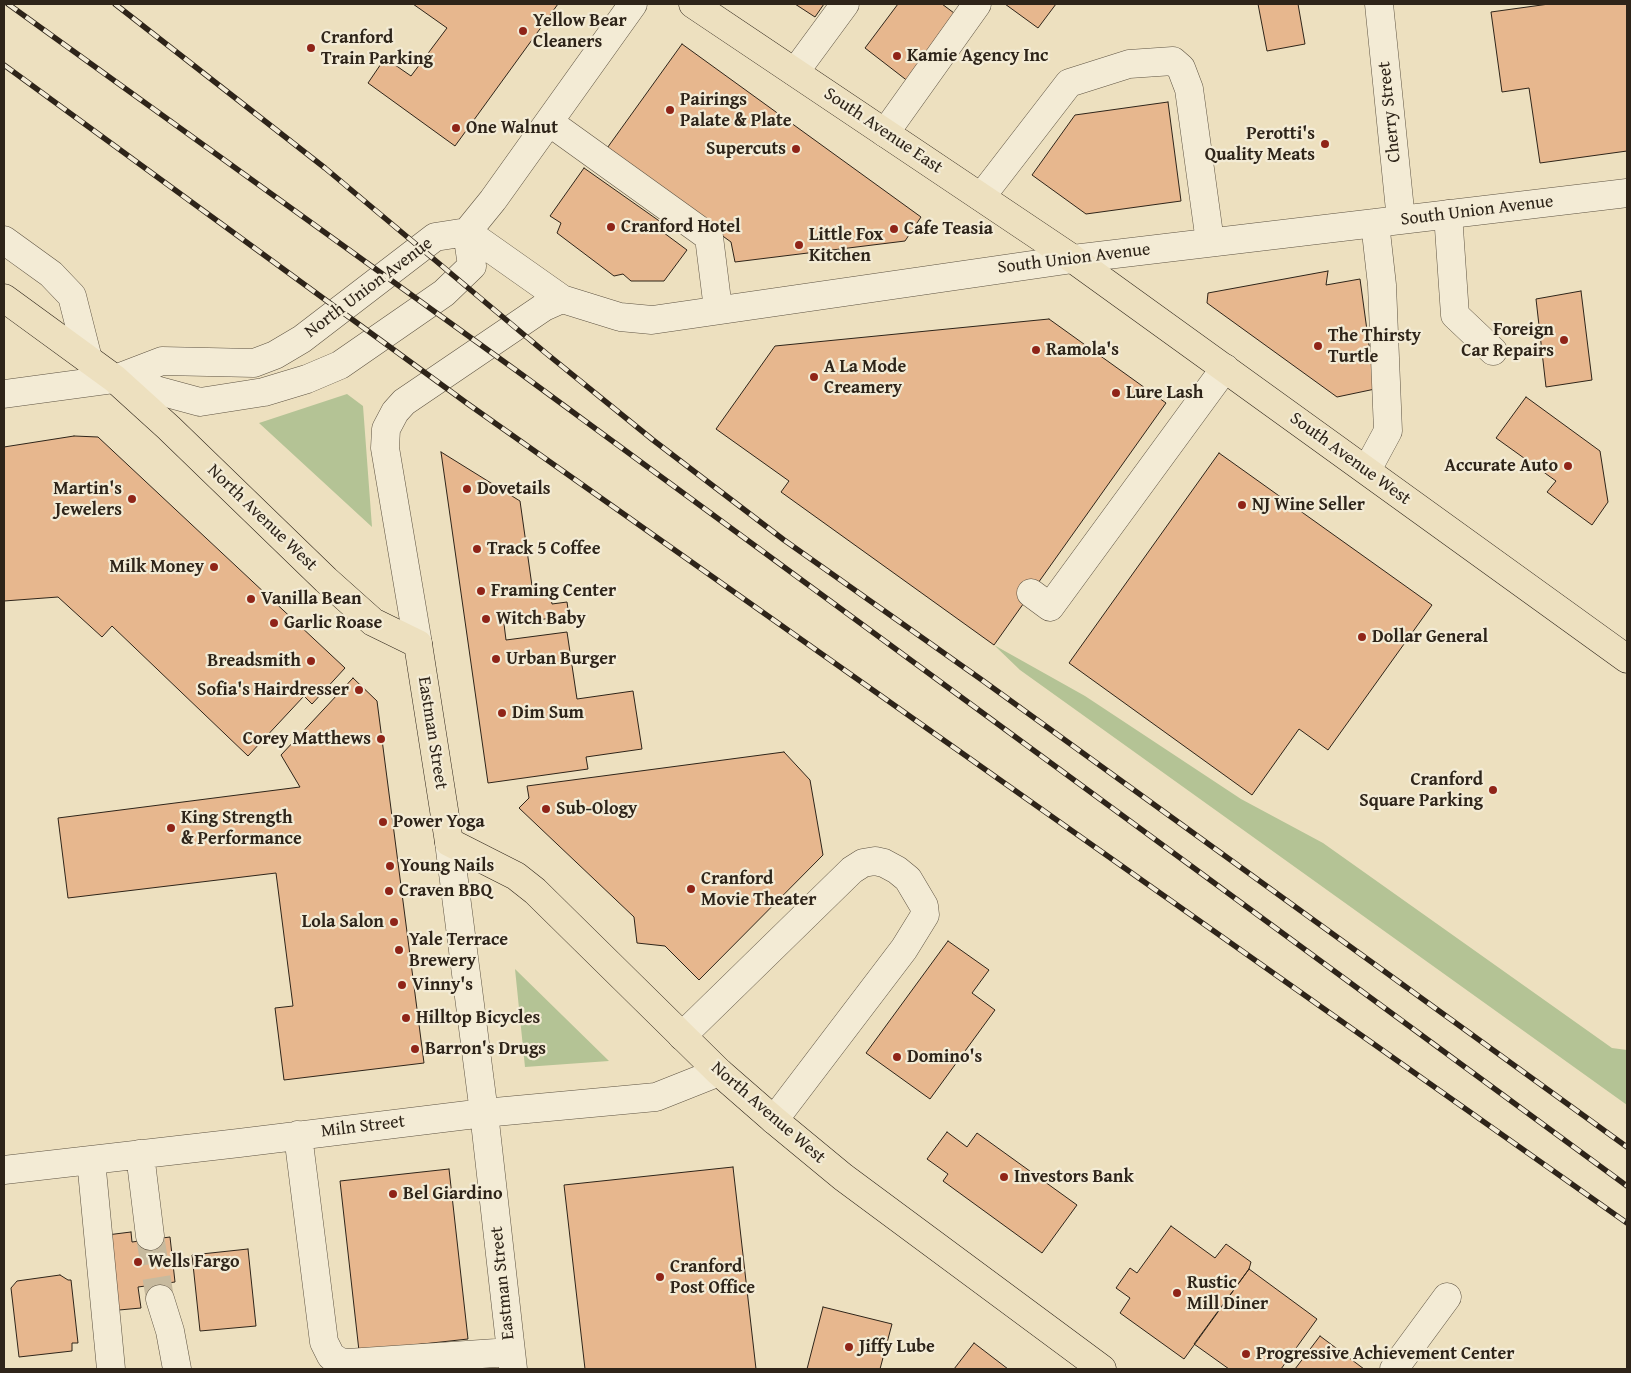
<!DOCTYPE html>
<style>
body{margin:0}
#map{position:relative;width:1631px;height:1373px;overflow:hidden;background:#ede0bf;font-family:"Gentium Book Plus",serif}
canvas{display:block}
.frame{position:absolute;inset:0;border:5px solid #2e2419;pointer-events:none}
</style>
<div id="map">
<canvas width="1631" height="1373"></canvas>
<div class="frame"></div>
</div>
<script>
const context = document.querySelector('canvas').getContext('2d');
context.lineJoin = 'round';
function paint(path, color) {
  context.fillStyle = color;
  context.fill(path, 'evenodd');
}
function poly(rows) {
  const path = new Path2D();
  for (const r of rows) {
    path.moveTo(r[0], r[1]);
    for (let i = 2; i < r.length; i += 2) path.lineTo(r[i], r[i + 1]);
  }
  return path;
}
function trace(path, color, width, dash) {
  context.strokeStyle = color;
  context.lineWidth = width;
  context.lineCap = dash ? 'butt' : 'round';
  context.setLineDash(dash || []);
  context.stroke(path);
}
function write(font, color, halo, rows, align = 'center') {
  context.font = font + ' "Gentium Book Plus",serif';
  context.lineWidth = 4.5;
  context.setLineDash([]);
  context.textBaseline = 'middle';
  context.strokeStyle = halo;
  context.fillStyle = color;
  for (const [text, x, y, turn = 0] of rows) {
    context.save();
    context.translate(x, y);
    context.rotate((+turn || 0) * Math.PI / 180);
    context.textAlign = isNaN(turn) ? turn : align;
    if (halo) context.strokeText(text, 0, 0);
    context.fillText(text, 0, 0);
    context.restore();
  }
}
const green = poly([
 [347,394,363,406,372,527,259,423],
 [994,645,1085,696,1241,799,1323,843,1612,1048,1627,1050,1627,1105,1020,670],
 [515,969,609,1061,525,1067]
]);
const building = poly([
 [413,4,558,4,455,146,368,83,385,58,411,76,447,28,413,4],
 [795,4,824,4,815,17,795,4],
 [898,4,942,4,958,16,909,82,865,48,898,4],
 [1005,4,1056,4,1038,28,1005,4],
 [1258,4,1298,4,1305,44,1267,51,1258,4],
 [1549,4,1627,4,1627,151,1540,163,1529,88,1502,92,1491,12,1549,4],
 [682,44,921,217,905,241,735,262,731,242,605,151,682,44],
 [1168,102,1181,201,1086,214,1032,175,1075,115,1168,102],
 [584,168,665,225,660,230,687,250,664,281,631,281,623,274,614,276,557,233,561,223,550,216,584,168],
 [1328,271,1326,285,1360,279,1375,389,1337,397,1207,303,1208,293,1328,271],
 [1581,291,1592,380,1546,387,1536,299,1581,291],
 [1049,319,1166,403,994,645,781,492,789,481,716,429,775,346,1049,319],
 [1526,397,1600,451,1608,502,1592,525,1547,492,1556,481,1496,438,1526,397],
 [74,436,98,437,345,668,312,704,304,696,248,756,112,626,102,637,58,597,4,601,4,447,74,436],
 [441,452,520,501,533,593,550,590,552,604,567,602,569,616,504,624,506,640,567,632,577,699,633,691,642,749,586,757,588,769,488,783,441,452],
 [1219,453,1432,605,1328,750,1299,729,1252,795,1069,663,1219,453],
 [353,678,377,701,424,1063,284,1080,275,1008,293,1006,276,873,68,898,58,818,300,787,281,755,353,678],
 [784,752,810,780,823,855,699,980,665,946,637,943,634,917,519,808,529,798,527,786,784,752],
 [948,941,989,970,972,993,995,1010,930,1099,866,1053,948,941],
 [947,1132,967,1147,977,1133,1077,1205,1042,1253,943,1181,948,1174,927,1159,947,1132],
 [733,1167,756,1369,585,1369,564,1185,733,1167],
 [449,1169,468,1339,359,1351,340,1181,449,1169],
 [1171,1226,1215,1258,1226,1244,1251,1262,1249,1269,1184,1359,1120,1313,1130,1298,1116,1288,1130,1268,1137,1273,1171,1226],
 [131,1232,132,1242,170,1237,175,1282,138,1287,141,1308,108,1311,99,1236,131,1232],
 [248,1249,256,1326,200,1331,192,1255,248,1249],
 [1249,1269,1317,1319,1281,1369,1229,1369,1194,1344,1249,1269],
 [60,1275,68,1280,71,1280,78,1343,72,1343,72,1351,19,1357,11,1288,17,1281,60,1275],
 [823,1307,892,1324,880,1369,807,1369,823,1307],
 [1320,1336,1364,1369,1295,1369,1320,1336],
 [974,1343,1008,1369,954,1369,974,1343]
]);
const minorTunnel = poly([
 [150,1236,160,1299]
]);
const minor = poly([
 [1379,4,1401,220],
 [795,72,845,4],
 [549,122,709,237,718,309],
 [885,133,977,4],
 [981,197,1069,83,1129,64,1173,61,1181,68,1189,89,1210,242],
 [1448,214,1455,315,1493,351],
 [467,232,562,299,620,317,652,320,1073,259,1627,193],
 [467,232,493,200,633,4],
 [4,240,51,274,72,296,88,359],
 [115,379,200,402,264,392,307,379,340,365,444,293,472,266,467,232],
 [4,394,115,379,162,361,254,363,275,355,302,339,435,237,467,232],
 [1367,470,1388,431,1382,285,1375,223],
 [1031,593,1050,607,1225,368],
 [418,644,385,448,386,429,395,412,404,402,544,307,562,299],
 [449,842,484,1113,513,1369],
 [682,1036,852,870,863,863,875,861,884,863,897,870,908,879,924,906,925,915,904,949,774,1120],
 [298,1135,324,1342,331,1356,340,1362,348,1363,511,1352],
 [140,1154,150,1236],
 [91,1160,111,1369],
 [4,1170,239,1143,484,1113,656,1097,719,1072],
 [160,1299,170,1331,177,1369],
 [1394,1369,1447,1297]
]);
const major = poly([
 [693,4,1073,259,1627,659],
 [4,298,115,379,169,428,326,580,373,622,418,644,449,842,516,876,535,891,719,1072,774,1120,843,1177,1102,1369]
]);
const rail = poly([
 [8,4,517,371,1627,1186],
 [115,4,325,168,547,354,653,440,784,540,982,680,1627,1147],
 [4,65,468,404,1627,1223]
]);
const markers = [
 [523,31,5,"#8f2418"],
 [311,48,5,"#8f2418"],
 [897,56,5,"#8f2418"],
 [670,110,5,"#8f2418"],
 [456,128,5,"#8f2418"],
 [1325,144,5,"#8f2418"],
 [796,149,5,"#8f2418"],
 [611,227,5,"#8f2418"],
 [894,229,5,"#8f2418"],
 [799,245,5,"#8f2418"],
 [1564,340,5,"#8f2418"],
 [1318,346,5,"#8f2418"],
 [1036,350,5,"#8f2418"],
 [814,377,5,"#8f2418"],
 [1116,393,5,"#8f2418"],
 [1568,466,5,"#8f2418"],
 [467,489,5,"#8f2418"],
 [132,499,5,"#8f2418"],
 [1242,505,5,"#8f2418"],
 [477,549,5,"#8f2418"],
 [214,567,5,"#8f2418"],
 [481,591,5,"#8f2418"],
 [251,599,5,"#8f2418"],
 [486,619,5,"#8f2418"],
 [274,623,5,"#8f2418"],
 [1362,637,5,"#8f2418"],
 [496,659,5,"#8f2418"],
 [311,661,5,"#8f2418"],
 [359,690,5,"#8f2418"],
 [502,713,5,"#8f2418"],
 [381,739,5,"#8f2418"],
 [1493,790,5,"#8f2418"],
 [546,809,5,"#8f2418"],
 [383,822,5,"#8f2418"],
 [171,828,5,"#8f2418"],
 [390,866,5,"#8f2418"],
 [691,889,5,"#8f2418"],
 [389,891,5,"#8f2418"],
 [394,922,5,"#8f2418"],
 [399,950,5,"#8f2418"],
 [402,985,5,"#8f2418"],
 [406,1018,5,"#8f2418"],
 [415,1049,5,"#8f2418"],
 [897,1057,5,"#8f2418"],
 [1004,1177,5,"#8f2418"],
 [393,1194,5,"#8f2418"],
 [138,1262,5,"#8f2418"],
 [660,1277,5,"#8f2418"],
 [1177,1293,5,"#8f2418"],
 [849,1347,5,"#8f2418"],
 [1246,1354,5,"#8f2418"]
];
const poiNames = [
 ["Yellow Bear",533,21],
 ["Cleaners",533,42],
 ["Cranford",321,38],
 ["Train Parking",321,59],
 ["Kamie Agency Inc",907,56],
 ["Pairings",680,100],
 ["Palate & Plate",680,121],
 ["One Walnut",466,128],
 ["Perotti's",1315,134,"right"],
 ["Quality Meats",1315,155,"right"],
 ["Supercuts",786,149,"right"],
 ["Cranford Hotel",621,227],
 ["Cafe Teasia",904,229],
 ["Little Fox",809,235],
 ["Kitchen",809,256],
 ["Foreign",1554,330,"right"],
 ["Car Repairs",1554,351,"right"],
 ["The Thirsty",1328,336],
 ["Turtle",1328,357],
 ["Ramola's",1046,350],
 ["A La Mode",824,367],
 ["Creamery",824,388],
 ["Lure Lash",1126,393],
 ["Accurate Auto",1558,466,"right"],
 ["Martin's",122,489,"right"],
 ["Jewelers",122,510,"right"],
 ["Dovetails",477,489],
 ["NJ Wine Seller",1252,505],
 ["Track 5 Coffee",487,549],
 ["Milk Money",204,567,"right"],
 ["Framing Center",491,591],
 ["Vanilla Bean",261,599],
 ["Witch Baby",496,619],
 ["Garlic Roase",284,623],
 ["Dollar General",1372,637],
 ["Urban Burger",506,659],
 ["Breadsmith",301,661,"right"],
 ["Sofia's Hairdresser",349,690,"right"],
 ["Dim Sum",512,713],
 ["Corey Matthews",371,739,"right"],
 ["Cranford",1483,780,"right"],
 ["Square Parking",1483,801,"right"],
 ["Sub-Ology",556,809],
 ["King Strength",181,818],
 ["& Performance",181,839],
 ["Power Yoga",393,822],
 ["Young Nails",400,866],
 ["Cranford",701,879],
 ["Movie Theater",701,900],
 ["Craven BBQ",399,891],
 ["Lola Salon",384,922,"right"],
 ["Yale Terrace",409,940],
 ["Brewery",409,961],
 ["Vinny's",412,985],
 ["Hilltop Bicycles",416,1018],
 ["Barron's Drugs",425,1049],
 ["Domino's",907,1057],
 ["Investors Bank",1014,1177],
 ["Bel Giardino",403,1194],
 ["Wells Fargo",148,1262],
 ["Cranford",670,1267],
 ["Post Office",670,1288],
 ["Rustic",1187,1283],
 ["Mill Diner",1187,1304],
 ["Jiffy Lube",859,1347],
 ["Progressive Achievement Center",1256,1354]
];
const streetNames = [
 ["Cherry Street",1390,112,-96],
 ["South Avenue East",883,131,34],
 ["South Union Avenue",1477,211,-7],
 ["South Union Avenue",1074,259,-7],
 ["North Union Avenue",369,288,-37],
 ["South Avenue West",1350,459,36],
 ["North Avenue West",262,518,44],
 ["Eastman Street",432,733,81],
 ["North Avenue West",768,1113,41],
 ["Miln Street",363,1127,-7],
 ["Eastman Street",503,1283,-96]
];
paint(green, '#b4c395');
paint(building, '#e7b78e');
trace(building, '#2e2419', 1);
trace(minorTunnel, '#c7ba9e', 28, [28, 14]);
trace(minor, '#5e5342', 29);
trace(major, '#2e2419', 29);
trace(minor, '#f3ebd5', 28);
trace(major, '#ede0bf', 28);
trace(rail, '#2e2419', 5.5);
trace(rail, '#f3ebd5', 4, [11]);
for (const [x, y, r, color] of markers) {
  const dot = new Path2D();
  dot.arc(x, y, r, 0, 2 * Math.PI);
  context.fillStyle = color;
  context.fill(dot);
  trace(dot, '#f3ebd5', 2);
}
write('bold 18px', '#2e2419', '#f3ebd5', poiNames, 'left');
write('18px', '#2e2419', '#f3ebd5', streetNames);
</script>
